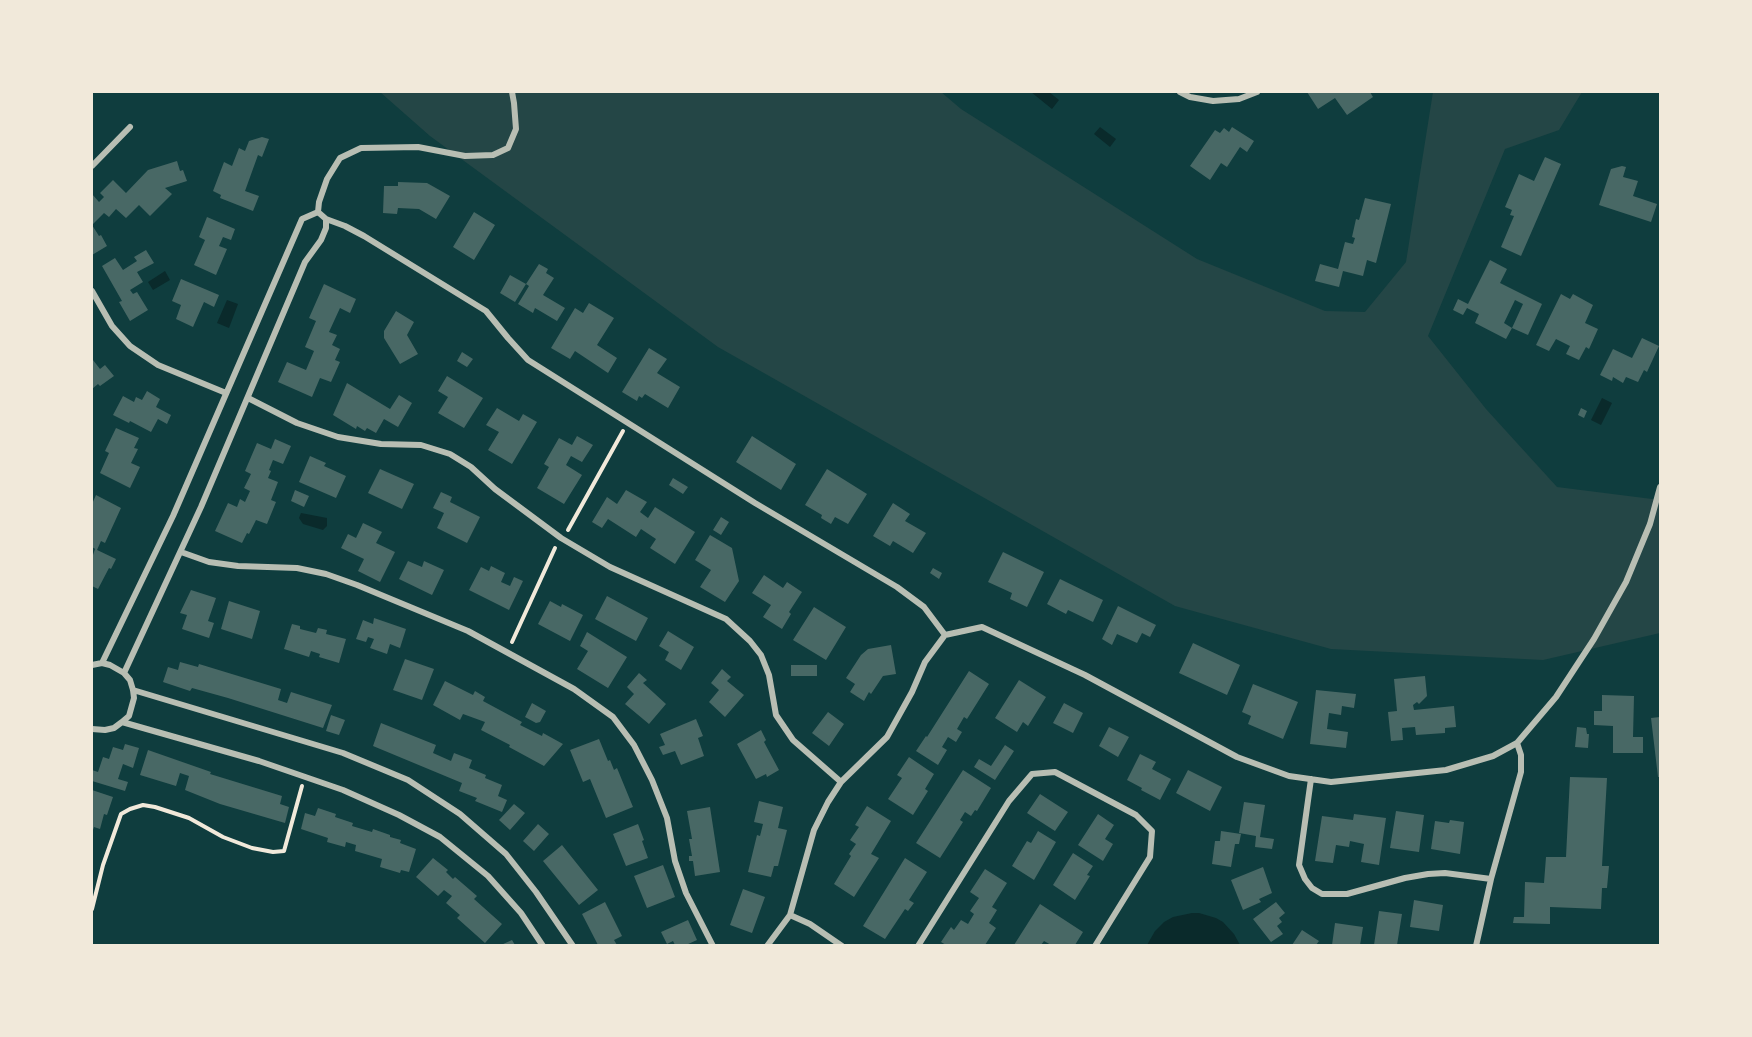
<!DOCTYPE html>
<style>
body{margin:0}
#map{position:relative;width:1752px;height:1037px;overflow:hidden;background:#0f3d3e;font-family:Mulish,sans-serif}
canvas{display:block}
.frame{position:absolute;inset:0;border:93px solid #f1e9da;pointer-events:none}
</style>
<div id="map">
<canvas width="1752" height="1037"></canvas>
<div class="frame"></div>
</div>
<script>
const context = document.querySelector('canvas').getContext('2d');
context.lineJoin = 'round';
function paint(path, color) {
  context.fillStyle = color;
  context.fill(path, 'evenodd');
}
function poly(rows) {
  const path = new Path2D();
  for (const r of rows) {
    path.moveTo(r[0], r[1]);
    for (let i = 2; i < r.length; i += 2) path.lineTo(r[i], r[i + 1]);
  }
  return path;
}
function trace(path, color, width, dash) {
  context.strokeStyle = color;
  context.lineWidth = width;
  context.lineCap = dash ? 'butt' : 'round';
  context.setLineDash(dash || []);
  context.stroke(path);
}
const green = poly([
 [380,92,941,92,961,109,1197,259,1325,311,1365,312,1406,262,1433,92,1582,92,1559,130,1505,149,1428,336,1486,409,1557,487,1660,500,1660,633,1543,660,1331,649,1175,606,718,347,430,136]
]);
const water = poly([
 [1031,92,1049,92,1059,100,1052,109],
 [1100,127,1116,139,1110,147,1094,134],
 [165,271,170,280,153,290,148,282],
 [227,300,238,304,229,328,217,323],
 [1602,398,1612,403,1601,425,1591,420],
 [301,513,327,518,327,526,323,530,303,524,299,518],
 [1192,913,1199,913,1216,918,1223,922,1234,934,1240,945,1147,945,1155,931,1164,922,1173,917]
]);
const building = poly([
 [1307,92,1370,92,1373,97,1347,115,1335,98,1318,109],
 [1232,127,1254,141,1247,152,1240,147,1227,167,1221,163,1210,180,1190,166,1215,130,1220,133,1224,128,1229,132],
 [262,137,269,139,262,157,258,155,245,191,259,196,253,211,220,198,221,195,213,191,224,162,232,166,239,148,245,151,249,141],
 [1545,157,1561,164,1521,256,1501,247,1514,216,1510,215,1512,210,1505,207,1519,174,1534,181],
 [177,161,180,171,183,170,187,181,165,188,172,194,150,216,139,205,126,218,116,209,109,217,104,213,92,225,99,236,101,235,107,246,92,255,92,194,99,202,104,197,100,193,113,180,126,193,148,170],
 [1622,166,1626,167,1623,177,1638,181,1633,196,1657,204,1651,222,1599,205,1611,169],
 [398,182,427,183,450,196,436,219,419,209,398,208,397,214,383,213,384,186,398,186],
 [1365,198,1391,204,1376,263,1367,260,1363,276,1343,271,1339,287,1315,281,1320,264,1338,269,1345,242,1353,244,1355,238,1352,237,1356,219,1359,220],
 [474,212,495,225,474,260,453,247],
 [207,217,235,229,231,240,223,237,219,246,227,249,216,275,194,265,205,240,199,237],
 [146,250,154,263,137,272,143,282,130,290,133,294,137,292,148,310,130,321,119,302,122,301,102,266,115,258,123,270,137,261,134,257],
 [1490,260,1507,269,1500,283,1542,304,1528,335,1512,328,1523,304,1515,300,1504,323,1512,328,1506,339,1475,323,1479,314,1467,308,1463,315,1453,310,1458,299,1468,304],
 [539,264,548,269,546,273,554,278,543,295,565,308,557,321,535,308,533,313,518,304,529,286,526,284],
 [510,275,526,284,515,302,500,293],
 [181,279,219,295,214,307,204,302,193,327,176,319,181,305,172,301],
 [324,284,356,299,350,313,340,308,329,332,337,335,332,345,340,349,335,360,340,362,331,382,320,378,312,397,278,382,287,362,306,370,314,351,305,347,316,321,309,318],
 [1561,294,1570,299,1573,294,1593,305,1585,323,1598,329,1589,349,1586,347,1579,360,1566,354,1570,346,1556,339,1549,351,1536,345],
 [589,303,614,318,597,345,617,358,608,373,575,351,570,359,551,348,575,308,583,313],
 [396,311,414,322,407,335,418,354,400,364,384,338,384,331],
 [1642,338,1659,346,1647,372,1644,370,1638,382,1626,377,1623,383,1613,377,1612,381,1600,375,1613,349,1632,358],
 [649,348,667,359,657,373,680,387,668,408,645,394,642,398,639,396,637,401,622,392],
 [462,352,473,359,467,367,457,361],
 [93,360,100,369,105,365,114,376,100,386,98,384,92,389,92,361],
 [447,376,483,398,464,428,438,413,448,397,438,391],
 [347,383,390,409,399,395,412,403,398,427,384,419,376,433,367,428,365,431,357,426,356,429,333,415],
 [147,391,160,399,156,407,171,415,167,424,158,419,151,432,130,421,129,423,113,415,123,396,134,402,136,397,142,400],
 [497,408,519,421,523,414,537,422,512,464,488,450,499,432,486,425],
 [1581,408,1587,411,1584,418,1578,415],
 [116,428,139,438,134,448,138,449,131,463,140,467,130,488,100,473,109,453,105,451],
 [577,436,593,445,582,462,571,456,566,465,582,475,564,504,537,488,549,467,544,464,559,438,572,445],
 [752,436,796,464,781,490,736,462],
 [275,439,291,446,283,464,273,460,269,470,271,471,268,478,278,482,271,500,276,502,267,524,256,520,249,534,247,533,242,543,215,531,228,503,237,507,240,499,245,502,250,491,244,488,251,474,245,471,257,443,271,449],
 [310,456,326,463,324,466,346,476,336,498,299,482],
 [380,469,414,484,402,509,368,493],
 [827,469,867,494,848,524,835,517,831,524,821,518,822,515,805,505],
 [673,478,688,487,683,494,669,485],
 [295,490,309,496,304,507,291,501],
 [626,490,647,502,640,512,648,518,655,507,695,532,675,564,650,548,656,539,641,529,636,537,608,519,602,528,592,522,607,497,617,504],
 [441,492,452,497,450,502,480,517,467,543,437,528,444,513,433,508],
 [96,495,121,508,105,543,101,541,97,550,92,547,92,504],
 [893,503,910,514,905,521,926,533,913,553,893,541,890,546,873,536],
 [721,517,729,522,721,535,713,530],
 [363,523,382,532,376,543,395,552,380,582,358,571,364,559,341,548,348,534,356,538],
 [710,535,732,548,739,581,725,602,700,587,711,570,695,560],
 [95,549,116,559,111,569,109,568,98,589,92,586,92,558],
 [1003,552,1044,572,1027,607,1010,599,1012,593,988,582],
 [408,561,422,567,424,561,444,570,432,595,399,579],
 [491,566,505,573,501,582,510,586,514,577,523,581,509,610,469,590,481,567,489,571],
 [933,568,942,573,939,579,930,573],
 [764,575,783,588,787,582,802,592,789,612,791,614,782,629,763,617,771,605,752,593],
 [1060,579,1103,600,1093,622,1068,610,1066,614,1047,604],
 [191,590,216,598,208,621,214,623,209,638,182,629,187,615,180,613],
 [607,596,648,618,636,641,595,619],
 [229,601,260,611,252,639,221,629],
 [550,601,561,607,562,604,583,615,570,641,538,624],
 [1118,606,1156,625,1150,637,1142,633,1137,643,1117,634,1112,645,1102,639],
 [814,607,846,627,826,660,793,640],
 [374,618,406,629,400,648,390,644,387,654,370,648,374,639,368,637,366,642,356,639,363,620,373,624],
 [292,624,300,626,300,629,316,633,318,628,327,630,326,634,346,639,339,663,319,657,320,654,311,651,309,657,284,649],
 [668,631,694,647,681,670,665,660,669,652,659,646],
 [587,632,627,657,608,688,577,669,588,651,580,646],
 [1193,643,1240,665,1227,695,1179,673],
 [891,645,896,674,883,676,871,694,869,692,864,701,850,692,855,684,846,678,861,655,868,649],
 [405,659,434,669,422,700,393,690],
 [180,662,198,667,199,664,281,689,278,700,287,703,291,692,332,705,323,728,228,698,192,688,190,691,163,682,168,667,178,670],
 [791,665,817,665,817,676,791,676],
 [722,669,731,677,727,681,744,695,725,717,709,702,719,690,711,683],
 [969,671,989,684,967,719,964,717,957,729,962,732,956,742,948,737,942,747,947,750,938,765,916,751,926,736,927,737],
 [639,673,647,680,643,683,666,704,649,724,625,704,634,694,627,687],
 [1425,676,1427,696,1419,704,1417,702,1413,705,1414,710,1454,706,1456,727,1445,728,1445,733,1416,735,1415,727,1402,728,1403,740,1391,741,1388,712,1397,711,1394,679],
 [1019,680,1046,697,1028,726,1023,722,1017,732,995,718],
 [445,681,473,695,475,691,485,697,483,701,522,722,520,725,542,736,543,733,563,744,544,766,509,747,510,745,481,730,485,722,463,714,460,720,433,705],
 [1253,684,1298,702,1283,739,1248,724,1251,716,1242,712],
 [1316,690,1356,694,1354,708,1342,706,1341,715,1329,713,1327,729,1348,732,1346,748,1310,744],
 [1602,695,1634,696,1633,737,1643,737,1643,753,1613,753,1613,726,1594,725,1594,711,1602,711],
 [532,703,546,711,540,722,536,723,525,717],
 [1064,703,1083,713,1073,733,1053,723],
 [828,712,844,724,829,746,812,733],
 [331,715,345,720,339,735,326,731],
 [1660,717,1660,777,1658,777,1651,718],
 [696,719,703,736,698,738,704,756,681,765,675,751,663,755,659,747,665,745,660,734],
 [381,723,436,745,433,753,451,761,454,753,472,760,469,768,486,775,485,778,502,785,498,796,507,800,502,812,475,801,477,798,459,791,462,783,373,746],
 [1109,727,1129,737,1118,757,1099,746],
 [1577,727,1586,728,1587,734,1589,734,1588,748,1575,747],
 [761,730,766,740,764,742,779,770,767,777,766,774,756,779,737,744],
 [599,739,608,761,610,760,614,770,617,768,633,807,606,818,590,779,583,782,570,750],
 [125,744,139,748,133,768,123,764,118,779,128,782,125,791,92,781,92,770,98,772,103,757,109,759,113,747,123,750],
 [1005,745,1014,751,995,780,974,767,979,759,991,766],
 [148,750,211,772,210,774,282,796,280,804,289,807,285,823,220,804,185,790,189,776,180,773,176,786,140,775],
 [1140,754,1156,762,1152,769,1171,779,1160,800,1141,790,1142,788,1127,780],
 [909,757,934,774,925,789,928,791,913,815,888,799,902,778,897,775],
 [963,770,991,788,977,811,975,810,971,816,965,812,960,820,963,822,940,858,916,843],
 [1188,770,1222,787,1210,811,1176,793],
 [1570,777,1607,778,1602,866,1609,866,1607,888,1602,888,1601,909,1550,907,1550,924,1513,923,1514,917,1524,917,1525,882,1544,883,1546,857,1566,857],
 [92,790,113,797,107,815,104,814,100,829,94,827,92,833],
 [1040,794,1068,812,1055,831,1027,813],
 [759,801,783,807,778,828,787,830,778,866,774,866,771,877,748,872,757,835,760,836,763,824,754,822],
 [1244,802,1265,805,1260,837,1274,839,1272,849,1255,847,1256,836,1239,833],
 [514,804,525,813,510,830,499,820],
 [867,806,891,821,871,854,879,858,854,897,834,884,851,856,849,854,856,844,850,840,859,827,855,825],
 [710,807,720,872,695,876,693,861,689,861,689,856,692,856,689,839,692,839,687,811],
 [318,808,336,814,335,817,353,823,352,826,372,832,373,829,390,835,390,837,401,840,400,843,416,849,409,872,401,870,400,873,380,867,382,859,355,851,356,845,346,842,345,847,327,842,328,838,301,829,305,813,315,816],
 [1396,811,1424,815,1419,852,1390,848],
 [1098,814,1114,825,1105,839,1113,844,1103,861,1078,845],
 [1354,814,1386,818,1379,865,1361,862,1364,844,1350,841,1349,847,1336,845,1333,863,1315,861,1322,816,1353,820],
 [1450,820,1464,822,1460,854,1431,849,1435,821,1449,823],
 [538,824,549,834,534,851,523,841],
 [638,824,644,840,642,841,648,858,626,866,613,834],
 [1038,831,1056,842,1034,880,1012,866,1027,841,1031,843],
 [1221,831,1241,834,1239,844,1235,844,1231,867,1212,864,1215,841,1220,841],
 [562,845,598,890,579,905,543,861],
 [1073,853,1093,866,1087,875,1090,876,1075,900,1053,885],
 [433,858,448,870,446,872,453,879,455,877,477,896,474,899,502,924,485,943,457,918,460,915,446,903,452,896,444,890,438,896,416,877],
 [905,858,927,872,909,900,914,903,908,911,905,909,885,939,863,926],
 [663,865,675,897,647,908,634,876],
 [1263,867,1272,893,1259,899,1261,902,1243,910,1231,880],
 [985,869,1007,883,992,907,997,910,989,923,996,928,985,945,946,945,941,942,951,927,954,930,961,920,968,924,974,914,970,911,979,898,970,892],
 [743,889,765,897,752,933,730,925],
 [1414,900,1443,905,1439,931,1410,927],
 [605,902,622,936,614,940,617,945,598,945,582,914],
 [1276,902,1285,913,1279,918,1282,922,1277,926,1283,934,1271,942,1253,919],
 [1040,904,1083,932,1075,945,1051,945,1044,941,1041,945,1014,945],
 [1379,911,1402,914,1397,945,1374,945],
 [688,920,697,940,686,945,675,945,673,941,667,944,661,932],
 [1335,923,1363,927,1360,945,1332,945],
 [1302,930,1319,941,1316,945,1292,945],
 [512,940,515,945,501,945]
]);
const path = poly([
 [568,530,623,431],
 [512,642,555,548],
 [92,909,103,865,121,814,130,809,143,805,155,807,189,818,223,837,252,848,273,852,284,851,302,786]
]);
const minor = poly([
 [1180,92,1190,97,1213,101,1239,99,1257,92],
 [92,166,130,127],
 [318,212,319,202,327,179,340,158,361,148,418,147,465,156,493,155,508,148,516,129,514,103,512,92],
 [326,219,345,226,364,236,486,311,508,338,528,360,755,503,897,587,924,607,945,635],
 [92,291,112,326,130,346,158,365,226,393],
 [248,398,297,423,338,437,381,444,421,445,450,454,471,467,495,489,561,538,610,567,726,619,750,641,761,655,769,675,776,715,793,740,841,782],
 [181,552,209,562,238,566,297,568,326,574,357,585,468,631,574,689,613,717,634,745,652,780,667,818,675,861,686,893,713,946],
 [945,635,982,627,1085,675,1237,757,1289,776,1331,782,1446,770,1493,756,1517,743,1556,697,1594,639,1626,582,1650,524,1660,487],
 [102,663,173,516,302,219,318,212],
 [92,665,102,663,110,665,124,673,130,680,133,690,134,698,129,716,122,722,114,728,105,730,92,729],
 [124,673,201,507,305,262,321,240,326,228,326,219,318,212],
 [133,690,343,753,408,780,460,814,506,854,536,892,573,946],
 [122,722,259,761,343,790,399,815,440,837,488,876,521,913,543,946],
 [1311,779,1299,865,1305,879,1312,888,1322,894,1347,894,1405,878,1428,874,1445,873,1491,879],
 [790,915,810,924,842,946],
 [767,946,790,915,814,830,828,802,841,782,887,737,912,692,925,662,945,635],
 [918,946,1009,801,1032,774,1055,772,1136,815,1152,831,1150,857,1095,946],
 [1476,946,1491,879,1521,772,1521,755,1517,743]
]);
paint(green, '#244646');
paint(water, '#0a2a2b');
paint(building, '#486865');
trace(path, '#f1e9da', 4);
trace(minor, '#b8beb3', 6);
</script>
